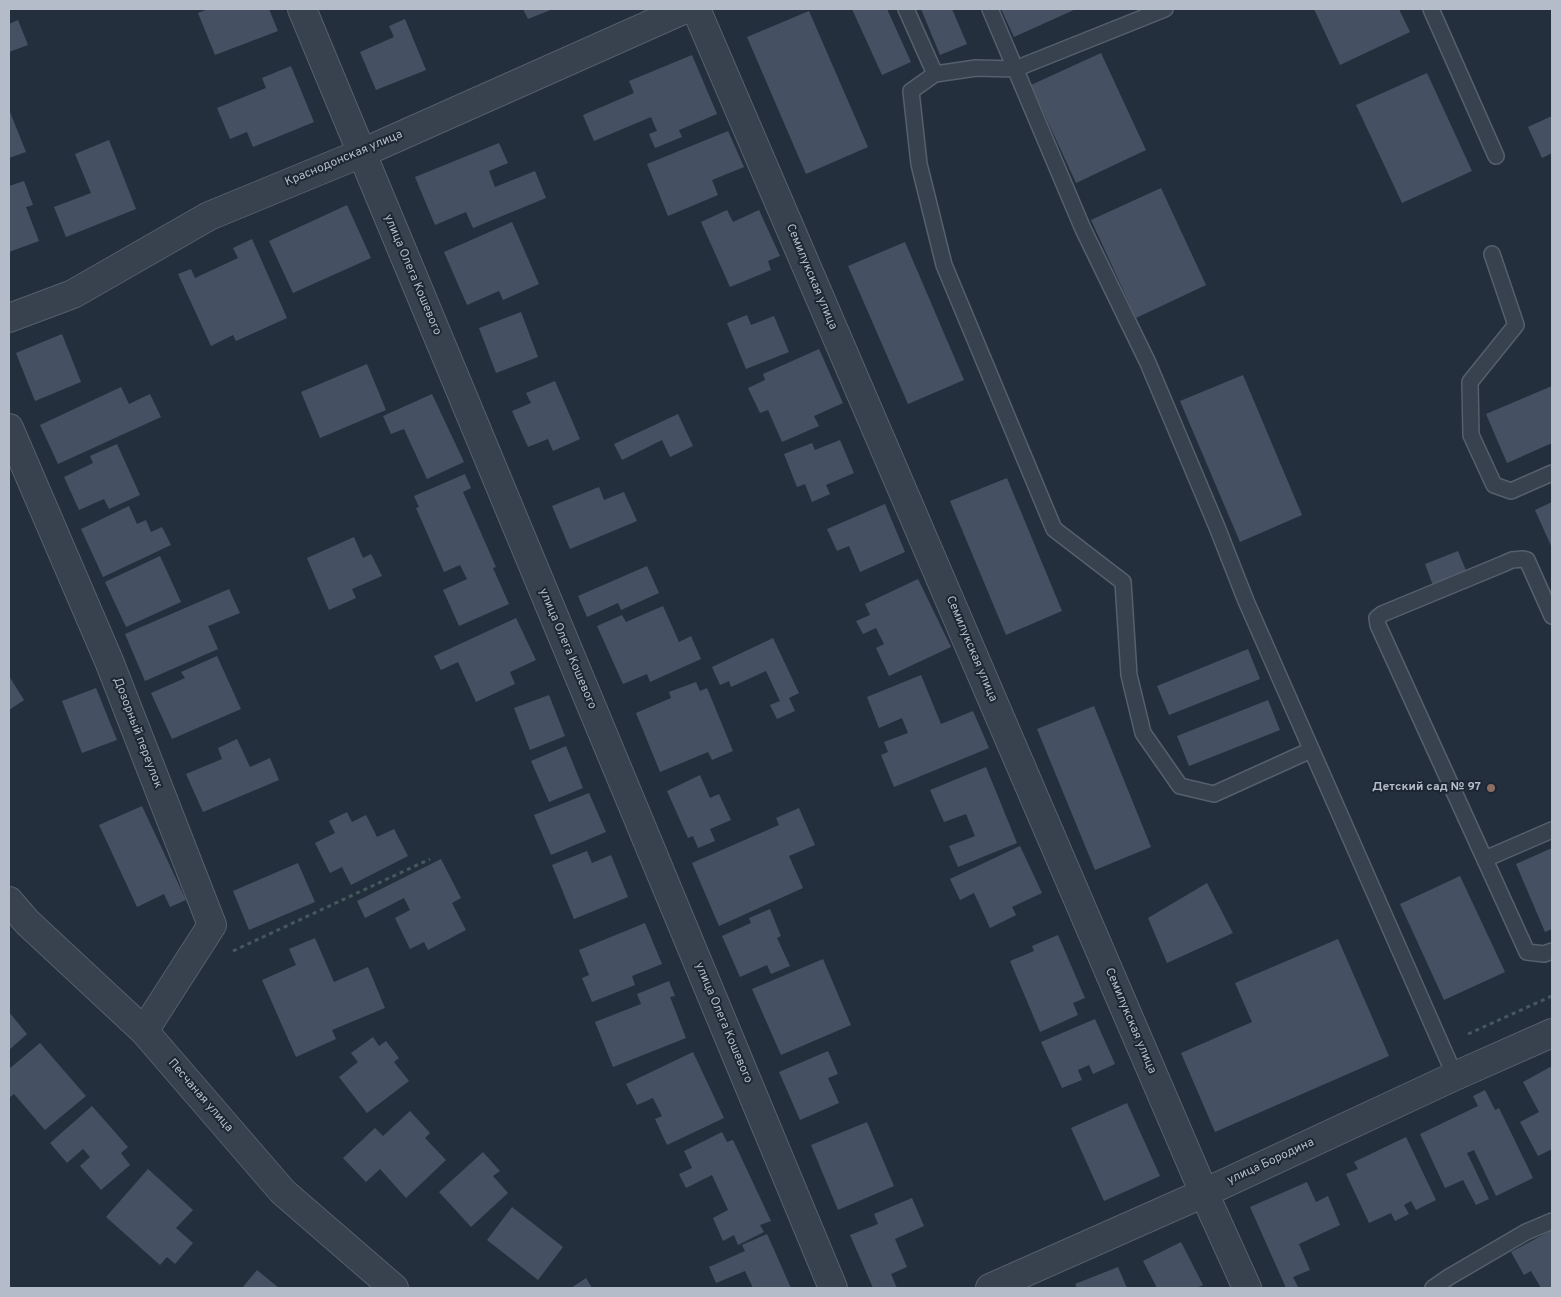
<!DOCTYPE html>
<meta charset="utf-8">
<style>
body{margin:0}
#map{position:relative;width:1561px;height:1297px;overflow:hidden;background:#242f3e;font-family:Overpass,sans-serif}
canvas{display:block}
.frame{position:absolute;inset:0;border:10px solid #b4bcc9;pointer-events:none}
</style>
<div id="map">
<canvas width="1561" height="1297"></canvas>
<div class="frame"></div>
</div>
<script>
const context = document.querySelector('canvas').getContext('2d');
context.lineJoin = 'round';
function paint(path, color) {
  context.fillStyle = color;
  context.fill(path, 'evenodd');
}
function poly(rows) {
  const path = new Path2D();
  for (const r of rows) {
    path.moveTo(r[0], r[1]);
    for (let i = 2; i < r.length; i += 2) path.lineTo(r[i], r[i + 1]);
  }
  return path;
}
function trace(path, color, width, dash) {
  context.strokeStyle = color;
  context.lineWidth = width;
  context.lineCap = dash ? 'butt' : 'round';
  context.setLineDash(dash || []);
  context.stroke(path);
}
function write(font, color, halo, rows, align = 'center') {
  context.font = font + ' Overpass,sans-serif';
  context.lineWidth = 4;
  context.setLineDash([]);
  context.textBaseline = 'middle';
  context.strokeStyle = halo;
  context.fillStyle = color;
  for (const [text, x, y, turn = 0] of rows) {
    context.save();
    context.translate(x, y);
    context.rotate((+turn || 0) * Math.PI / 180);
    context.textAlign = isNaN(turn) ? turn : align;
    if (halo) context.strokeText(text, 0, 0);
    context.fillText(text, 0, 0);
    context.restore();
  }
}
const building = poly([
 [208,9,269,9,278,31,215,55,198,13],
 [523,9,553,9,528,19],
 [852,9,887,9,911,62,882,75],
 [921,9,952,9,967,44,940,55],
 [1001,9,1076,9,1014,37],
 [1314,9,1399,9,1410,32,1340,65],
 [809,11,868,147,806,174,747,37],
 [405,19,426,70,376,90,360,52,394,37,389,26],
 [18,20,28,45,9,52,9,24],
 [1101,53,1146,150,1076,183,1031,85],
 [692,55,717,114,679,130,682,137,655,148,649,134,657,131,651,117,594,141,583,115,634,93,629,81],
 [291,66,314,122,253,147,247,132,230,139,217,108,266,88,262,78],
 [1427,73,1472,171,1402,203,1356,105],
 [10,112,26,152,9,158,9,113],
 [1552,116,1552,153,1542,158,1528,127],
 [728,131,744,167,712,180,718,195,668,216,647,164],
 [109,140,136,209,66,237,54,207,91,193,75,154],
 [499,143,508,163,489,171,495,187,535,171,546,198,473,228,466,212,435,225,415,177],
 [24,181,33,205,26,207,39,241,9,252,9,186],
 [1161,188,1206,285,1136,318,1091,220],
 [347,205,371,258,293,293,269,241],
 [727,210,733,222,759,210,780,256,768,261,771,270,730,287,701,222],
 [512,222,539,284,503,300,499,291,467,305,444,252],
 [252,239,287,318,236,341,233,335,211,346,178,274,191,269,195,278,238,258,233,248],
 [905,242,964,380,908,404,848,266],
 [521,312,538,357,496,373,479,328],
 [747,315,751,325,774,316,789,352,746,369,727,323],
 [62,334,81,382,35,401,16,353],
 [819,349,843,403,814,416,819,426,782,442,768,410,760,413,748,388,765,380,763,374],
 [367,364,386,410,320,438,301,392],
 [1243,375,1302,515,1240,542,1180,401],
 [555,381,580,439,553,451,548,439,528,447,512,411,531,403,526,393],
 [1552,386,1552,443,1507,463,1486,414],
 [121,387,129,404,150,394,161,417,58,464,40,425],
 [432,394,464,462,427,479,404,429,391,434,383,416],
 [678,414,693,446,670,457,662,440,622,460,614,444],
 [840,440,854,473,826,485,830,494,812,502,805,484,797,487,784,454,812,443,815,450],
 [117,444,140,495,109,509,104,499,79,510,64,477,93,463,90,456],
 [465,474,471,488,463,492,496,567,493,568,509,604,459,626,443,590,467,579,460,565,444,572,416,508,419,507,414,496],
 [1007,478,1062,611,1006,635,950,501],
 [599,487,604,500,624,492,637,521,570,549,552,506],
 [1552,502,1552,548,1535,510],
 [885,504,905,552,860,572,849,546,837,551,827,529],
 [129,506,137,524,146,520,151,532,162,527,171,545,103,577,81,529],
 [354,537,363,558,371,554,382,576,352,589,356,598,329,610,307,558],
 [1458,551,1469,578,1435,591,1425,564],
 [160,556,181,602,126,627,105,582],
 [647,566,659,593,621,610,618,603,587,617,578,596],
 [918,579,951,647,889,676,876,648,884,644,876,628,863,634,856,621,870,615,865,604],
 [229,589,240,613,208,626,218,649,145,681,125,634],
 [663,606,679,642,691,636,701,659,650,682,647,674,623,684,597,626,622,615,626,622],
 [516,618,536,660,510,672,515,684,476,702,458,662,441,670,434,656],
 [773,638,799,693,789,698,795,711,777,719,770,705,780,701,766,671,731,687,729,681,720,685,712,667],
 [1248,649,1260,679,1169,715,1157,686],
 [217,656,241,709,172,739,151,693,185,678,181,672],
 [921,675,941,724,973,711,989,748,894,787,881,755,888,752,884,742,908,733,902,718,879,728,867,697],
 [9,676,24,700,9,710],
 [696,682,700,691,707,688,733,751,712,760,708,752,660,772,636,713,671,698,669,692],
 [96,688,117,740,82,753,62,701],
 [549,695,565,736,530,750,514,708],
 [1268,700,1280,730,1189,766,1177,736],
 [1094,706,1151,847,1095,870,1037,729],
 [237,739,250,767,270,758,279,780,203,812,186,774,222,759,218,748],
 [566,746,583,788,549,802,531,761],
 [986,767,1017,843,958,867,949,846,975,836,966,814,944,822,930,790],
 [700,775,710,798,719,794,731,820,710,829,715,841,698,848,693,836,688,838,667,791],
 [589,793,606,832,551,855,534,815],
 [142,806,186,900,170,907,164,894,137,907,99,825],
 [799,808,815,845,789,856,803,888,719,926,692,863,779,825,776,818],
 [347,812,352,822,366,815,377,837,394,829,408,856,351,885,342,867,330,873,315,843,335,833,329,821],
 [1020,846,1042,893,1012,907,1016,915,990,928,974,893,960,900,950,879],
 [1552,848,1552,929,1545,932,1516,864],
 [587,851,592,863,611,855,628,897,574,919,552,865],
 [441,859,461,898,452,903,466,930,428,950,424,942,410,949,395,918,410,910,404,898,365,918,357,901],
 [298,863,315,902,249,930,233,891],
 [1460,876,1505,972,1444,1000,1400,904],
 [1207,883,1233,933,1167,963,1148,918],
 [770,909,781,936,777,938,790,966,771,974,767,965,740,977,722,936,751,923,749,918],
 [645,923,662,964,632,976,635,985,592,1002,582,978,589,975,579,950],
 [1058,935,1085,998,1073,1003,1078,1015,1040,1032,1010,961,1034,951,1032,946],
 [315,938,334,982,368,967,385,1008,332,1030,336,1039,296,1057,262,980,296,965,289,949],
 [1338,939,1389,1056,1215,1132,1181,1053,1252,1022,1235,983],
 [823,959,851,1025,781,1055,752,989],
 [669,981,675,996,670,997,686,1038,613,1067,595,1022,641,1004,637,994],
 [9,1012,27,1034,9,1050],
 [1095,1019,1115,1064,1093,1074,1089,1065,1078,1070,1082,1080,1062,1088,1041,1042],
 [373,1037,379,1046,386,1041,399,1058,394,1062,409,1081,367,1113,339,1077,358,1062,351,1053],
 [40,1043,86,1096,45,1130,14,1094,9,1098,9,1069],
 [828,1051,838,1074,828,1078,839,1103,800,1120,779,1072],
 [693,1052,724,1118,667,1145,655,1119,662,1116,653,1098,637,1105,626,1084],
 [1552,1066,1552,1149,1538,1156,1520,1122,1539,1112,1523,1082],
 [1485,1090,1495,1110,1499,1108,1533,1178,1496,1196,1474,1150,1467,1153,1489,1199,1476,1205,1463,1180,1445,1188,1420,1134,1478,1106,1473,1096],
 [1127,1103,1160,1176,1104,1201,1071,1128],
 [92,1106,128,1147,121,1153,130,1165,101,1190,80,1166,90,1157,83,1149,67,1163,50,1143],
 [410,1111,430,1133,425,1138,446,1160,406,1198,380,1169,366,1182,343,1158,375,1128,383,1136],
 [867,1122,894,1186,838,1210,811,1145],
 [722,1132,727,1142,733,1140,771,1221,760,1225,764,1232,738,1245,734,1235,723,1241,713,1218,728,1210,712,1175,686,1188,679,1174,692,1168,684,1151],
 [1406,1137,1436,1200,1416,1210,1411,1201,1404,1205,1409,1214,1395,1221,1391,1213,1369,1223,1346,1174,1358,1169,1354,1162],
 [483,1152,500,1171,493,1176,508,1193,471,1227,439,1192],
 [148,1169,193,1210,176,1228,193,1243,175,1264,167,1257,160,1265,106,1217],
 [1307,1182,1316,1202,1328,1196,1340,1225,1299,1244,1310,1270,1293,1277,1298,1287,1294,1288,1286,1288,1250,1207],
 [912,1198,924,1226,895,1239,907,1267,891,1274,897,1288,873,1288,850,1235,878,1224,874,1214],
 [512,1207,563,1247,538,1280,487,1240],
 [1552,1230,1552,1288,1541,1288,1531,1271,1524,1275,1511,1252],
 [767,1234,791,1288,753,1288,745,1271,716,1283,709,1267,745,1251,742,1245],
 [1181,1242,1203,1285,1196,1288,1157,1288,1143,1261],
 [1118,1267,1127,1288,1077,1288,1075,1284],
 [257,1270,279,1288,242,1288],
 [586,1278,592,1288,571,1288]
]);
const path = poly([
 [233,951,430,859],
 [1468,1034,1552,996]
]);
const lane = poly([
 [906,9,935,74,911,91,919,164,944,265,1054,529,1123,582,1129,675,1143,733,1180,786,1214,794,1311,750],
 [990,9,1083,229,1148,363,1217,527,1246,601,1455,1076],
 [1431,9,1496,156],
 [935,74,976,68,1015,69,1165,9],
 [1492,254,1516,325,1470,382,1471,435,1494,485,1511,491,1552,473],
 [1552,616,1527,560,1523,559,1512,560,1503,564,1382,614,1377,618,1378,625,1527,952,1544,954,1552,951],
 [1485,859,1552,830],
 [1433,1288,1449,1277,1526,1232,1552,1221]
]);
const street = poly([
 [302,9,833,1288],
 [696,9,1204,1193,1247,1288],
 [9,318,73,294,209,216,362,153,685,9],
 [9,428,109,661,212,925,144,1031],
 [9,901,27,922,144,1031,283,1192,394,1288],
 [990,1288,1204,1193,1455,1076,1552,1033]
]);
const markers = [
 [1491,788,5,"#8d6e63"]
];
const streetNames = [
 ["Краснодонская улица",344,159,-23],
 ["улица Олега Кошевого",412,275,67],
 ["Семилукская улица",811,277,67],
 ["улица Олега Кошевого",567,649,67],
 ["Семилукская улица",971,649,67],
 ["Дозорный переулок",137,733,69],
 ["Семилукская улица",1130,1021,67],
 ["улица Олега Кошевого",723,1023,67],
 ["Песчаная улица",200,1096,49],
 ["улица Бородина",1271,1162,-25]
];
const poiNames = [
 ["Детский сад № 97",1481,788]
];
paint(building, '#455162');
trace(lane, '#565f6c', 18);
trace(street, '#565f6c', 30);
trace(path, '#44595c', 3, [4, 4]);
trace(lane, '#38414e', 15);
trace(street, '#38414e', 28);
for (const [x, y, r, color] of markers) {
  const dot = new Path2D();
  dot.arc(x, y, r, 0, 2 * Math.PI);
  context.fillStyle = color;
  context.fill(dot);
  trace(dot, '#1d2633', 2);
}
write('12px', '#b4bcc9', '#1d2633', streetNames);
write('bold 12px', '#b4bcc9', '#1d2633', poiNames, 'right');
</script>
